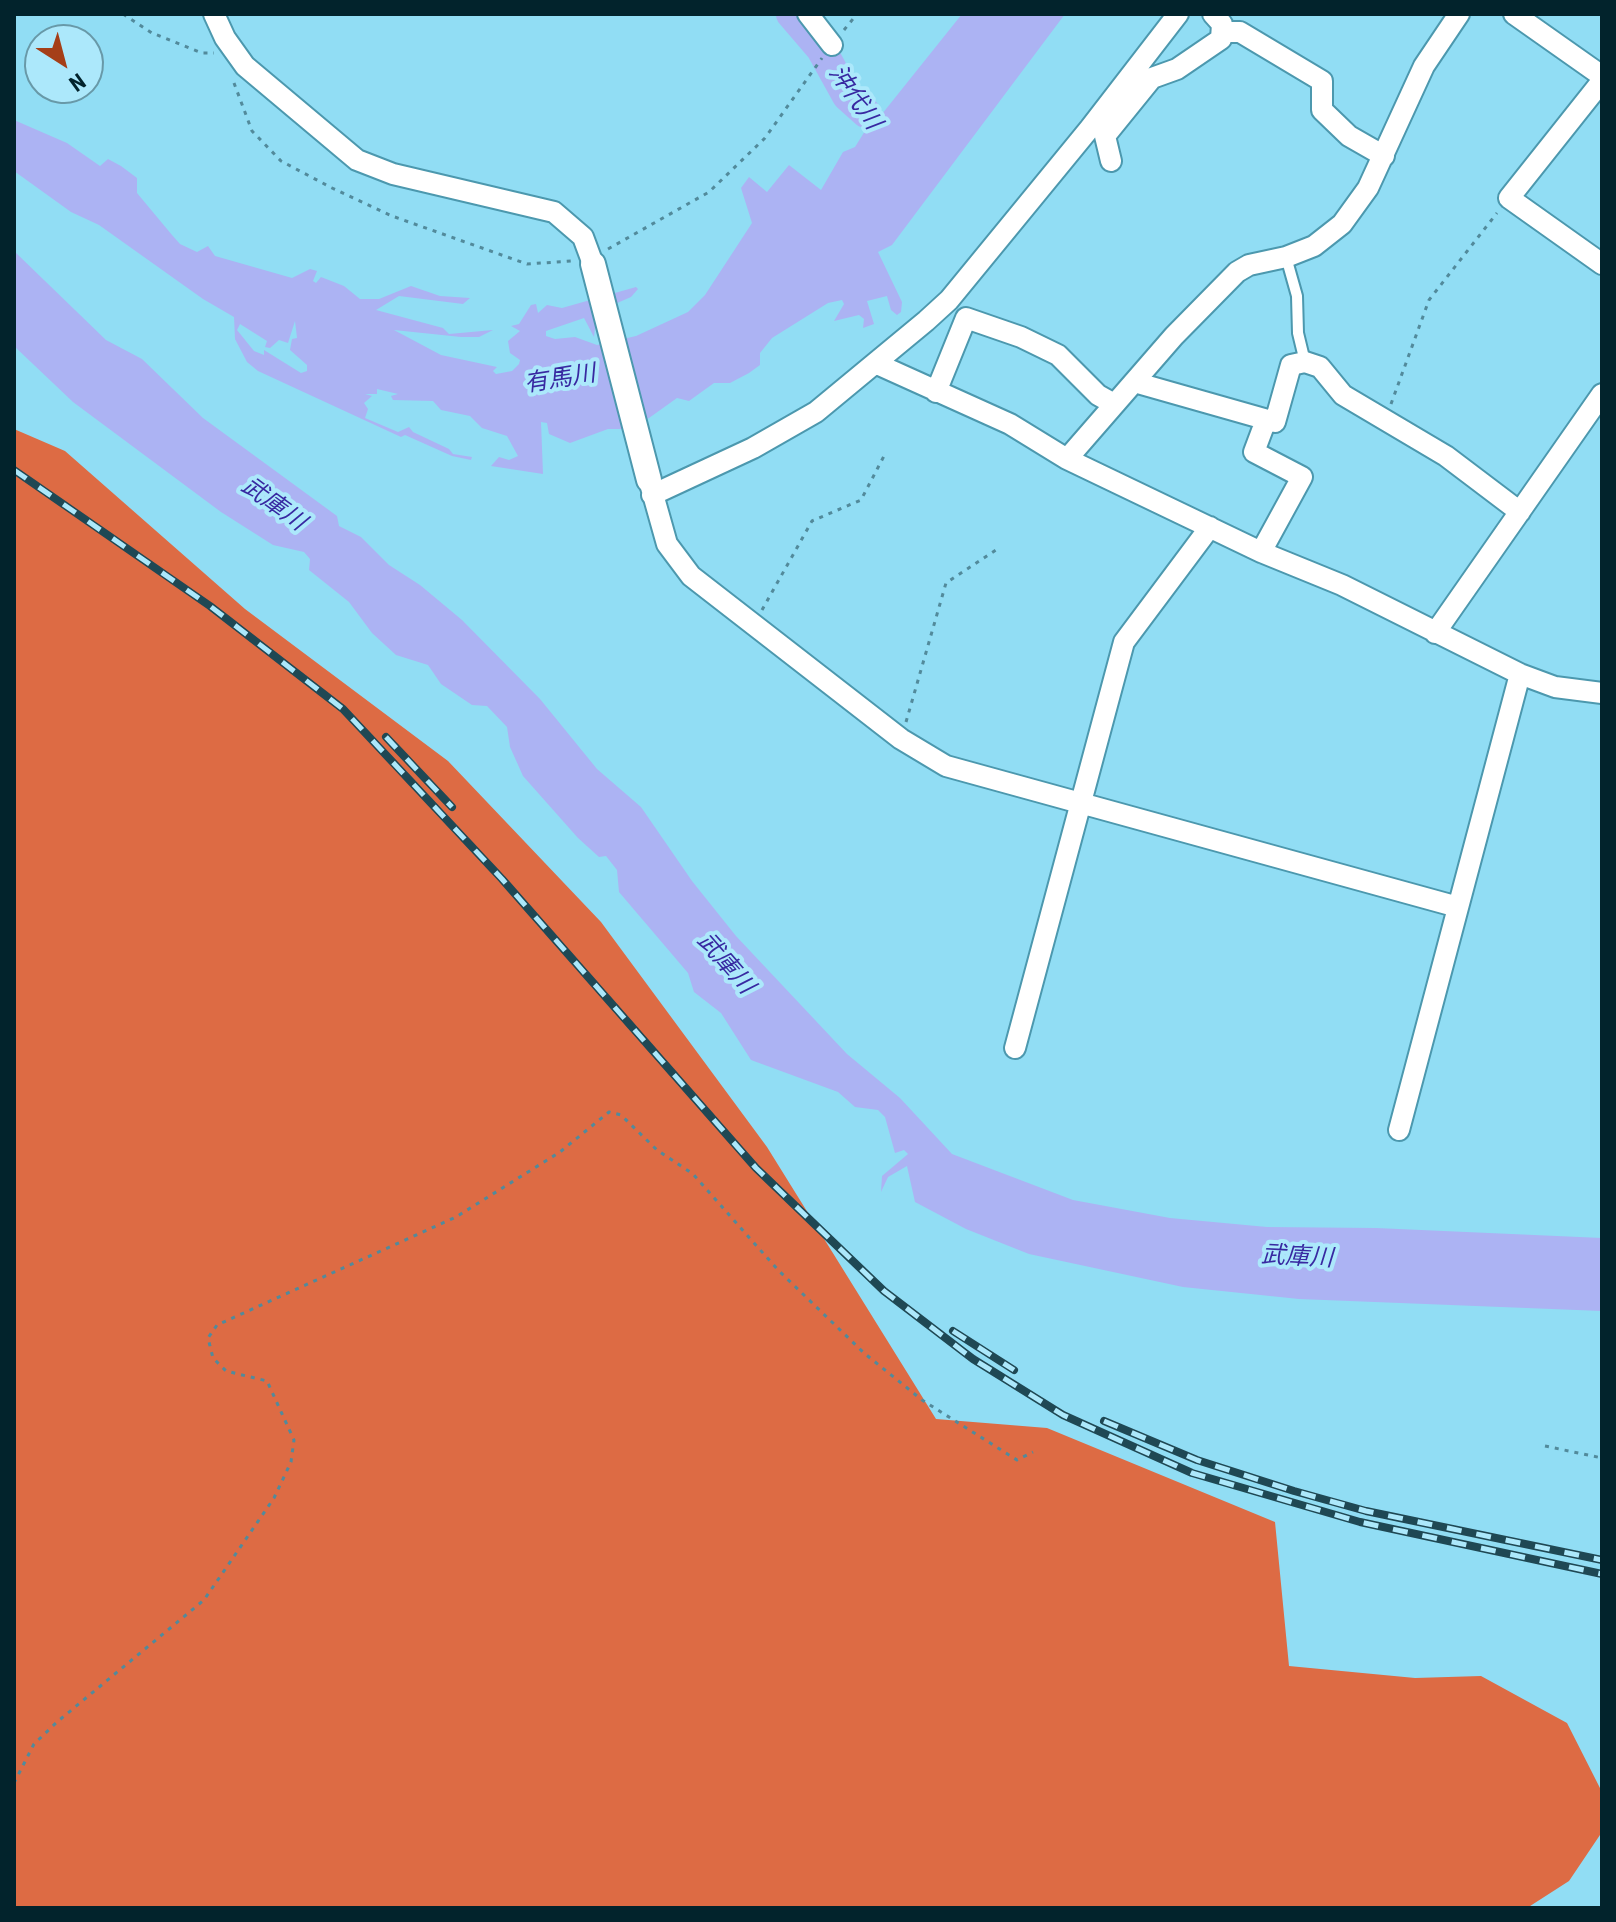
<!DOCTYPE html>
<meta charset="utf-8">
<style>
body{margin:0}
#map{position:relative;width:1616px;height:1922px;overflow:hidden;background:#91ddf4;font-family:"Roboto Condensed",sans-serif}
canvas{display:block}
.frame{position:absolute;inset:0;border:16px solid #02232c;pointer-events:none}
.north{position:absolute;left:24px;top:24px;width:80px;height:80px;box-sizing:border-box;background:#ace8fb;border:2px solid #6899a8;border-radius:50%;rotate:144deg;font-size:22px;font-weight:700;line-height:32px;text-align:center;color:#02232c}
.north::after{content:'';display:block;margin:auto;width:28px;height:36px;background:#a53f18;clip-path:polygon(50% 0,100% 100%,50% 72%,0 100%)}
</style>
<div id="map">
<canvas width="1616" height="1922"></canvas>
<div class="frame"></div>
<div class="north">N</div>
</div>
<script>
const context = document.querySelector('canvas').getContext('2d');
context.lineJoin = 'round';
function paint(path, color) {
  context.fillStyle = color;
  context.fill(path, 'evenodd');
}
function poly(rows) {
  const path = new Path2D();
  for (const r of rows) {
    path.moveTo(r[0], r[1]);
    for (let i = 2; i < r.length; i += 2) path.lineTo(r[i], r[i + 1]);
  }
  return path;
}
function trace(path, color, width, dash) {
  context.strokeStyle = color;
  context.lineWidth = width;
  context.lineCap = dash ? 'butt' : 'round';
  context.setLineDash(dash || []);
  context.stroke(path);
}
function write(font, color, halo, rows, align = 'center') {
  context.font = font + ' "Roboto Condensed","Noto Sans JP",sans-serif';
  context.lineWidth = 8;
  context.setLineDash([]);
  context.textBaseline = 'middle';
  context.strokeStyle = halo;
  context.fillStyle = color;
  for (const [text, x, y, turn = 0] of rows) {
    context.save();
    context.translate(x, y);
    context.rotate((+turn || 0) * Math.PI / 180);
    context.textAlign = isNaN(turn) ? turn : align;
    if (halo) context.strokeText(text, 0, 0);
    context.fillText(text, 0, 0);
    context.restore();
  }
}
const forest = poly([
 [14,429,65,451,245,609,448,761,601,922,767,1147,936,1419,1047,1428,1275,1522,1289,1666,1415,1678,1481,1676,1567,1723,1602,1792,1602,1832,1569,1881,1527,1908,14,1908]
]);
const water = poly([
 [962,14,1065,14,892,245,878,252,902,302,901,312,897,315,891,310,887,296,867,301,874,324,863,328,864,319,859,315,834,321,844,304,842,300,828,303,772,338,760,353,760,365,749,373,730,383,714,383,689,401,677,398,649,418,623,429,608,429,570,443,549,434,547,423,541,422,543,474,491,466,499,457,509,460,518,456,507,436,482,428,470,416,441,410,433,401,393,400,391,396,398,394,377,389,377,394,365,394,372,396,364,403,368,409,365,418,398,432,409,427,413,432,449,449,453,454,472,457,471,460,452,456,405,435,401,437,258,371,247,362,235,339,234,317,203,299,99,225,71,212,14,171,14,120,67,143,100,166,108,159,121,166,137,178,137,193,172,235,180,244,197,252,208,246,215,256,292,278,310,269,317,271,313,281,316,283,321,277,344,286,360,299,379,299,411,286,440,296,470,298,463,304,399,296,376,310,443,328,449,334,493,330,479,337,461,337,394,330,441,355,497,367,493,371,496,374,512,371,519,364,520,360,510,353,508,341,520,331,511,326,519,324,531,305,536,304,538,313,547,305,562,308,636,287,638,289,631,297,601,310,600,333,595,328,594,337,584,318,546,331,546,336,555,339,575,337,597,345,636,336,688,312,705,295,752,223,741,188,749,177,767,192,789,165,821,190,843,152,855,147,870,123,860,108,843,98,837,84,841,81,847,93,878,119],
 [295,321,297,338,292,339,290,350,307,365,307,371,301,373,264,350,264,355,254,351,237,330,240,324,267,341,265,347,270,348,279,340,288,343],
 [14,251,106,340,142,359,203,418,337,516,339,526,361,537,389,565,420,585,462,620,540,699,597,769,641,807,692,881,736,936,847,1054,900,1098,952,1154,1073,1200,1170,1218,1267,1227,1376,1228,1602,1238,1602,1311,1299,1299,1183,1287,1029,1254,966,1229,915,1202,907,1166,888,1177,881,1192,882,1176,908,1154,904,1150,895,1153,885,1117,878,1110,855,1107,838,1092,751,1060,721,1013,694,992,688,973,619,892,617,870,606,856,599,857,578,838,523,776,510,747,507,727,487,706,472,705,441,684,428,665,396,655,372,633,349,602,309,570,310,559,304,552,273,545,221,512,73,402,14,346]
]);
const river = poly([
 [791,14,821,49,847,96,866,113]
]);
const path = poly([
 [123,14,152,33,202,53,214,53],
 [844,30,857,14],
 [234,83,252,131,281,161,332,188,392,216,527,264,571,261],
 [608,249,709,192,765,138,822,58],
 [1391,404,1429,300,1497,213],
 [762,610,812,521,861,500,884,456],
 [906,722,946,583,996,550],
 [1545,1446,1602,1458],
 [14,1783,34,1744,57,1722,204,1600,274,1498,291,1462,294,1440,267,1381,226,1371,213,1358,208,1338,217,1325,456,1217,560,1152,609,1112,621,1115,657,1150,693,1174,778,1270,864,1353,922,1400,1017,1460,1033,1452]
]);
const service = poly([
 [1286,257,1297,296,1298,333,1305,362]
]);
const minor = poly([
 [214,14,225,38,245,66,357,160,393,174,554,212,583,237,593,264],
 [808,14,832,45],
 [1514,14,1602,76],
 [1223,32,1240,32,1322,81,1322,110,1349,136,1384,156],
 [1602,81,1509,198,1602,264],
 [1111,161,1105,136,1152,78,1177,69,1221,39,1222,24,1213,14],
 [877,364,1010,424,1067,459,1261,552,1342,585,1520,674,1555,687,1602,693],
 [1134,382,1275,422,1291,365,1305,362,1320,367,1343,395,1446,456,1520,512],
 [936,392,966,318,1021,337,1058,355,1098,395,1114,404],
 [1067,459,1174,336,1237,272,1249,265,1286,257,1314,246,1342,224,1368,188,1424,66,1459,14],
 [649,480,667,544,691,576,901,739,946,766,1458,907],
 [652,495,753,448,816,412,926,321,949,300,1090,128,1178,14],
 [1261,552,1302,477,1254,452,1266,420],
 [1435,633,1602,394],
 [1015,1048,1124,642,1210,527],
 [1399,1130,1520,674]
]);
const tertiary = poly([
 [593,264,649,480]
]);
const rail = poly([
 [14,470,210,606,343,709,502,879,756,1168,884,1291,973,1359,1063,1415,1192,1473,1360,1522,1602,1574],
 [386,737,452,807],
 [953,1331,1014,1370],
 [1104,1421,1197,1460,1294,1491,1366,1511,1602,1560]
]);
const waterNames = [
 ["沖代川",854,98,55],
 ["有馬川",560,380,-9],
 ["武庫川",273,505,36],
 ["武庫川",725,964,49],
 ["武庫川",1297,1258,3]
];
paint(forest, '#dd6b44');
paint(water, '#acb3f3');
trace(river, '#acb3f3', 30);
trace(service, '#4c98ae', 14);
trace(minor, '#4c98ae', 24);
trace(tertiary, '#4c98ae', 28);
trace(path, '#528a9b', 3, [4, 6]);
trace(service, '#fff', 10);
trace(minor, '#fff', 20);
trace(tertiary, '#fff', 24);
trace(rail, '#1f4854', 8);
trace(rail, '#ace8fb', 5, [15]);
write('italic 24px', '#3829a1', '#ace8fb', waterNames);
</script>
